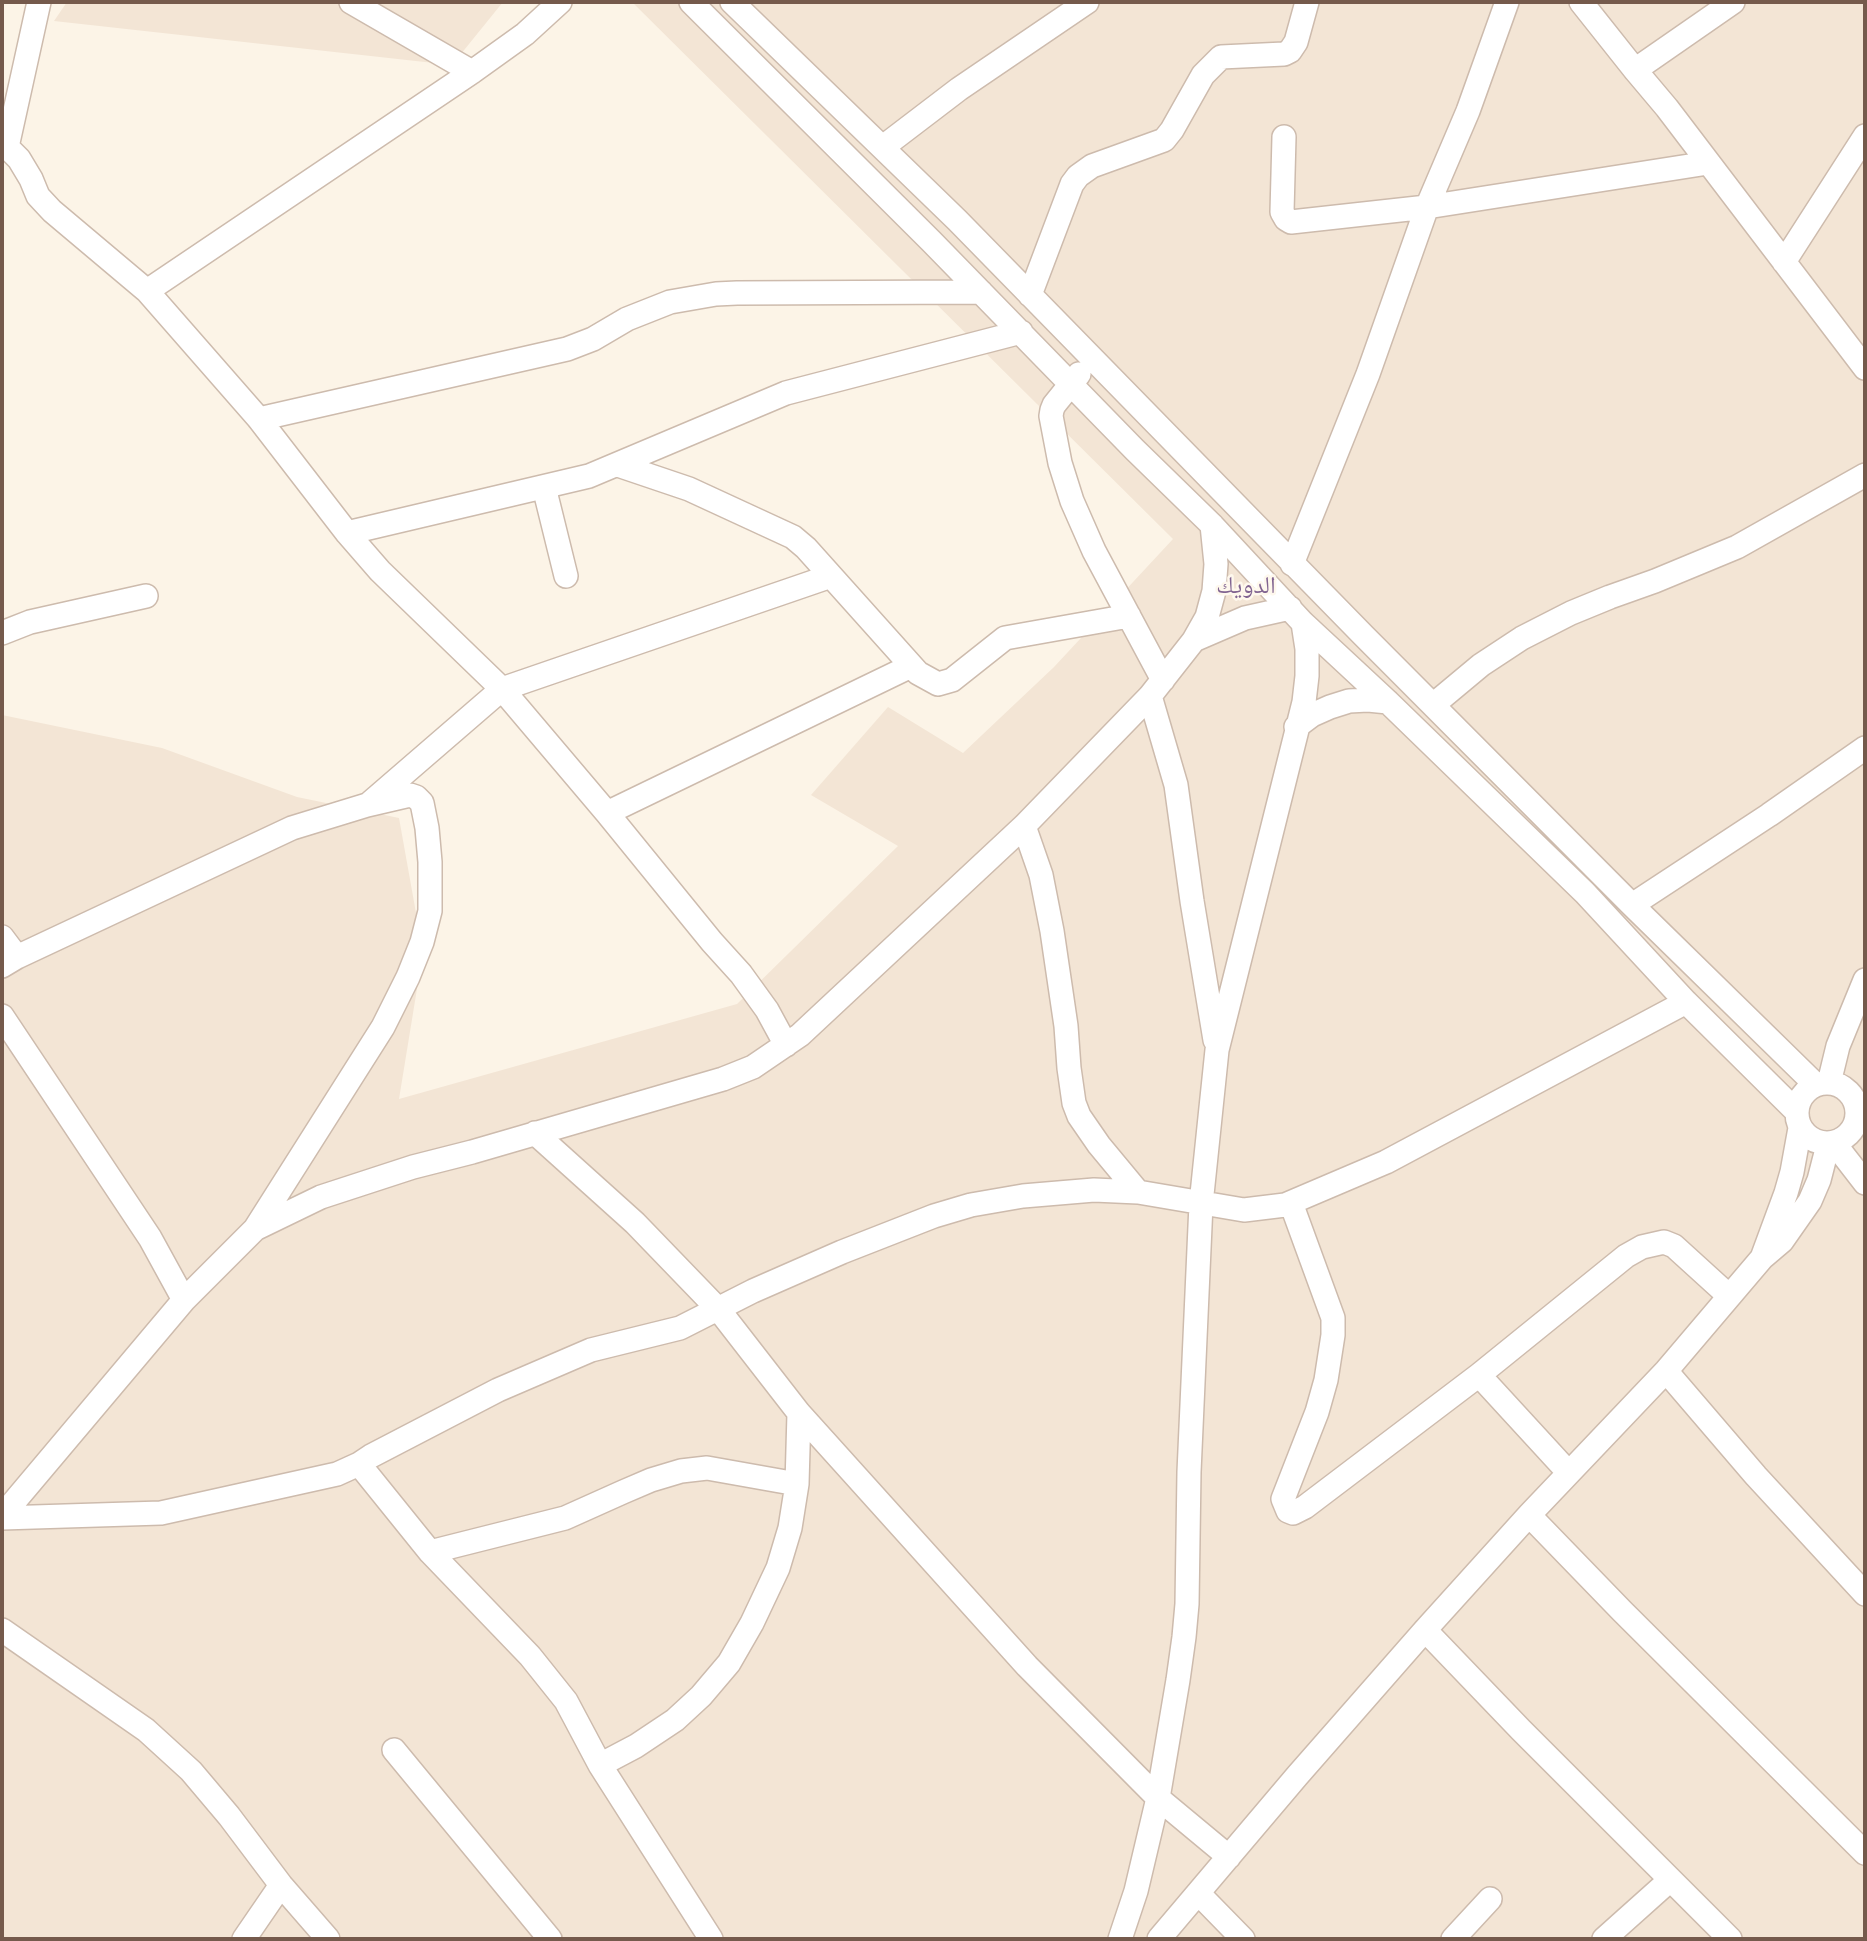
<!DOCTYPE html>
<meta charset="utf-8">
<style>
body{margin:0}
#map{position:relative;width:1867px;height:1941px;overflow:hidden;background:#fcf4e7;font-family:"Public Sans",sans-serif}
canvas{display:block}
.frame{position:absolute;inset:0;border:4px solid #755a4c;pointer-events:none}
</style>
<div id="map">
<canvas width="1867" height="1941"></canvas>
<div class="frame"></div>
</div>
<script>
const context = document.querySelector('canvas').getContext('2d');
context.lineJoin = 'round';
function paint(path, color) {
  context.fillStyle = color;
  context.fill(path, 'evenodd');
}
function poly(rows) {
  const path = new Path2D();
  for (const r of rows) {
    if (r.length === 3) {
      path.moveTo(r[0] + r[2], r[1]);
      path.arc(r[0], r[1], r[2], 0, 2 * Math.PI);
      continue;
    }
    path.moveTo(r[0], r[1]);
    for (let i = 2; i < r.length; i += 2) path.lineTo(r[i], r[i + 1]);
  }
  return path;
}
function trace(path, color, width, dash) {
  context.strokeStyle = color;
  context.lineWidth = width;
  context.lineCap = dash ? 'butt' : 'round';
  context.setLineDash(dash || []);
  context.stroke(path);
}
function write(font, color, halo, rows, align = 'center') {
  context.font = font + ' "Public Sans","Noto Naskh Arabic",sans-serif';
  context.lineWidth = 5;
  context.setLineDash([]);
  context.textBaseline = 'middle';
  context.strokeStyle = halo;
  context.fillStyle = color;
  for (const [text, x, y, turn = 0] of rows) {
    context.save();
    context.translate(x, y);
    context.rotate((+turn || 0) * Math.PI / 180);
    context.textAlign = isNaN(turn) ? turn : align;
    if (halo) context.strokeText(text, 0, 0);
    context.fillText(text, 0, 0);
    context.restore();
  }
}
const residential = poly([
 [67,2,503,2,452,65,54,21],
 [632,2,1865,2,1865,1939,2,1939,2,715,162,748,297,797,399,818,423,952,399,1099,737,1004,898,846,811,795,888,707,963,753,1054,667,1173,539]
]);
const minor = poly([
 [351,2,472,72],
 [691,2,931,241,1135,450,1212,525,1303,623,1388,702,1585,893,1686,1002,1797,1112],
 [732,2,957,220,1364,636,1632,905,1816,1085],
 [1581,2,1635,70,1667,108,1865,368],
 [1635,70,1733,2],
 [1284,137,1282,212,1286,219,1291,222,1427,207,1708,163],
 [2,142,19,159,31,179,38,196,52,211,147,291,259,419,347,533,380,571,502,689,607,813,712,942,741,974,767,1010,786,1045],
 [7,147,39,2],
 [883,147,959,89,1087,2],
 [1784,262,1865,136],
 [147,291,472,72,525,34,560,2],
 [1030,295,1072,184,1078,176,1092,166,1164,140,1172,130,1203,75,1221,57,1284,54,1290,51,1296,42,1307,2],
 [1079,374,1054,405,1052,410,1051,416,1060,463,1072,501,1094,551,1163,680],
 [259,419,567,349,593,339,627,319,670,302,716,294,737,293,981,292],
 [618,465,689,489,793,537,806,548,918,673,938,684,952,680,1005,638,1129,616],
 [544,487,566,576],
 [347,533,589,476,786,393,1021,332],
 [1292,564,1368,374,1427,207,1468,111,1507,2],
 [2,633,30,622,146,596],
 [1194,640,1245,618,1290,608],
 [1150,696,1176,785,1192,901,1215,1040],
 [1433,705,1481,665,1522,638,1571,613,1610,597,1655,581,1737,547,1865,475],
 [1296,727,1312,715,1330,707,1349,701,1368,700,1388,702],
 [370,803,502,689,831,576],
 [607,813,911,666],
 [1024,826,1041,875,1052,931,1066,1026,1069,1068,1074,1103,1079,1116,1099,1145,1138,1192,1244,1210,1285,1205,1386,1162,1686,1002],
 [1632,905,1769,815,1865,748],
 [2,937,17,957],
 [2,966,17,957,292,828,367,805,410,795,416,797,422,803,427,828,430,862,430,911,422,942,408,977,383,1027,255,1229],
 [2,1016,150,1238,184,1300,2,1516],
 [1829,1083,1838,1046,1865,980],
 [1827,1113,30],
 [535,1133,635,1223,719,1310,799,1413,1027,1666,1158,1798,1229,1857],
 [1834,1143,1865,1183],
 [1291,1203,1333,1318,1333,1335,1326,1380,1317,1412,1283,1499,1288,1511,1293,1513,1305,1507,1479,1375,1626,1256,1642,1247,1664,1242,1674,1246,1729,1296],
 [1762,1258,1786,1193,1792,1172,1800,1128],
 [184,1300,255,1229,321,1197,413,1167,472,1152,723,1079,753,1067,800,1035,1024,826,1150,696,1194,640,1207,617,1214,591,1216,564,1212,525],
 [1666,1371,1756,1476,1865,1594],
 [1479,1375,1569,1473],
 [359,1464,371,1456,498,1390,591,1350,680,1328,753,1291,842,1252,934,1216,971,1205,1023,1196,1094,1190,1138,1192],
 [1529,1515,1622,1611,1865,1853],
 [2,1518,161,1513,337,1474,359,1464,430,1552,530,1656,566,1701,600,1765,711,1939],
 [430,1552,565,1518,623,1492,651,1480,681,1471,707,1468,797,1484],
 [2,1630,146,1730,191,1771,229,1816,281,1885,328,1939],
 [1425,1630,1521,1730,1730,1939],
 [394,1750,550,1939],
 [600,1765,636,1746,675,1720,701,1696,729,1663,752,1623,778,1568,790,1528,797,1484,799,1413],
 [1199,1894,1243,1939],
 [244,1939,281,1885],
 [1120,1939,1136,1891,1158,1798,1178,1680,1184,1637,1187,1604,1189,1472,1201,1204,1217,1050,1304,702,1307,676,1307,649,1303,623],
 [1159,1939,1297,1776,1425,1630,1529,1515,1666,1371,1762,1258,1782,1241,1810,1201,1819,1180,1828,1145],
 [1453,1939,1490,1899],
 [1604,1939,1670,1880]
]);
const neighbourhoodNames = [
 ["الدويك",1246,586]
];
paint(residential, '#f3e5d5');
trace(minor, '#cdbbad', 26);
trace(minor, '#fff', 23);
write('24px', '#816491', '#fef8ed', neighbourhoodNames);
</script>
